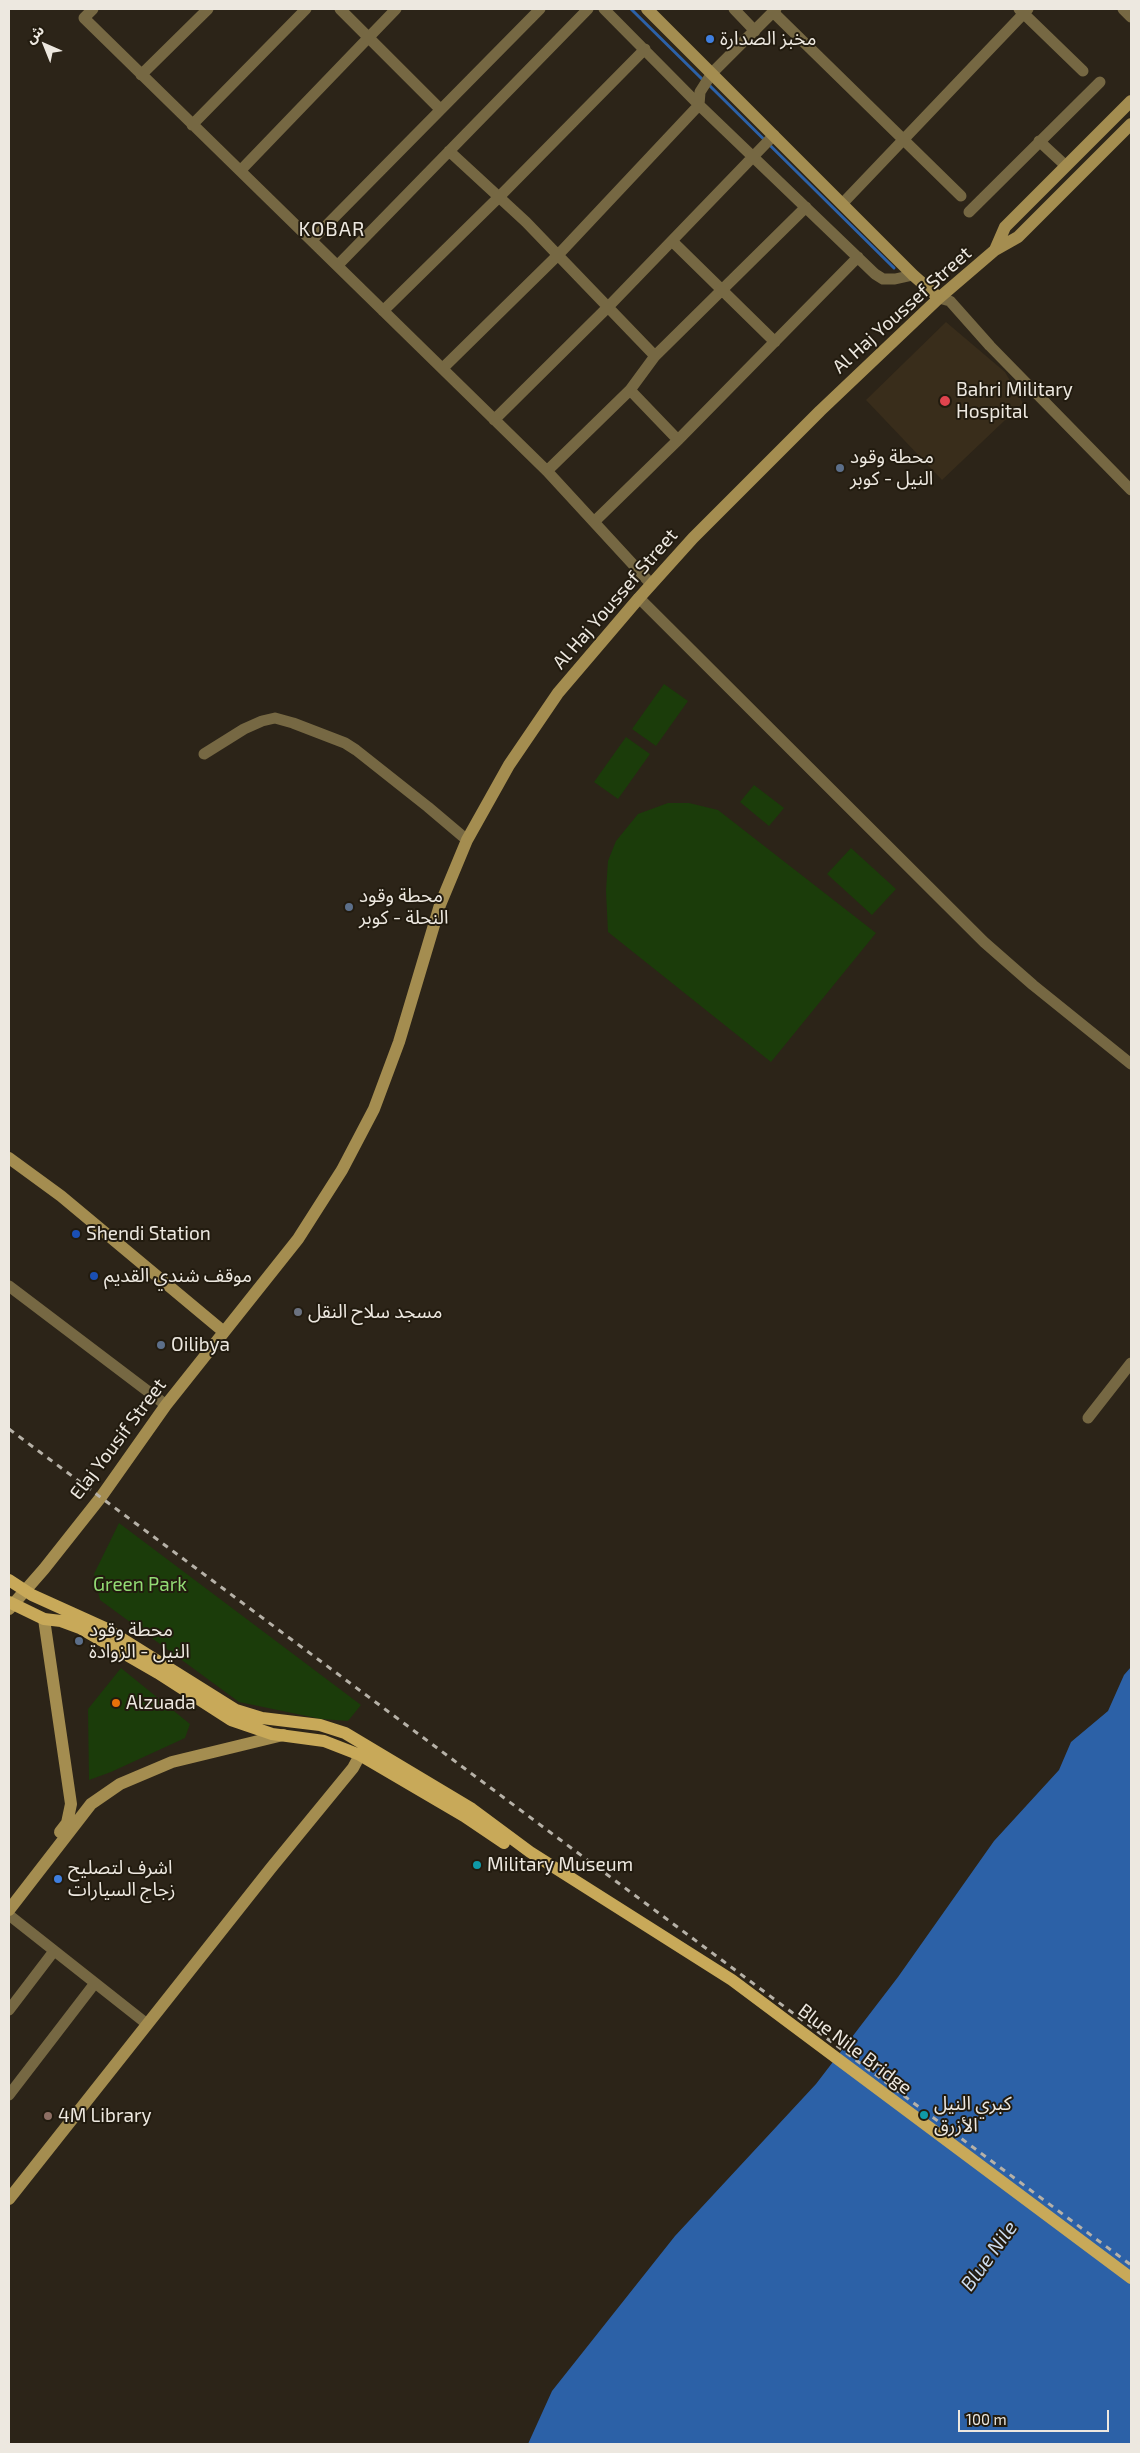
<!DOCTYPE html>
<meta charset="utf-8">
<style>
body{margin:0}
#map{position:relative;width:1140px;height:2453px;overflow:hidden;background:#2c2418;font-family:"Exo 2","Noto Sans Arabic",sans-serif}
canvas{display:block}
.frame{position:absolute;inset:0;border:10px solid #ede8e0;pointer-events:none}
.north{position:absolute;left:20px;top:20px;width:50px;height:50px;-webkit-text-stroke:4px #221b0f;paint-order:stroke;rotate:316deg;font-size:14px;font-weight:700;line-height:20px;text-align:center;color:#ede8e0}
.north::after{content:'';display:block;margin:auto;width:18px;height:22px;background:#ede8e0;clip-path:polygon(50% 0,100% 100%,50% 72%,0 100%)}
.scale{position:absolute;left:958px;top:2410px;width:151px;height:22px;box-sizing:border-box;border:2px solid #ede8e0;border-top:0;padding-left:6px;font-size:15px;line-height:18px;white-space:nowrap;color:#ede8e0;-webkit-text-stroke:4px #221b0f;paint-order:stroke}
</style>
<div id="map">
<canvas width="1140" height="2453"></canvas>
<div class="frame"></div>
<div class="north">ش</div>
<div class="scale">100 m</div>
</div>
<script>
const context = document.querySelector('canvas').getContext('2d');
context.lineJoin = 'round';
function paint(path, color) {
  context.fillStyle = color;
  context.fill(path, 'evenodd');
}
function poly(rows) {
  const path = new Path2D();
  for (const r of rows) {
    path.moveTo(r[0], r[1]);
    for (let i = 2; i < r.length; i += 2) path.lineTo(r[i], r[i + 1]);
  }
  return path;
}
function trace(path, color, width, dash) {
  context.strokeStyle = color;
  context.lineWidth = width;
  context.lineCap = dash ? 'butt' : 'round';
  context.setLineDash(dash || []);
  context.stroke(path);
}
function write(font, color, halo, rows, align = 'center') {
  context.font = font + ' "Exo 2","Noto Sans Arabic",sans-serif';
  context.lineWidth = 4;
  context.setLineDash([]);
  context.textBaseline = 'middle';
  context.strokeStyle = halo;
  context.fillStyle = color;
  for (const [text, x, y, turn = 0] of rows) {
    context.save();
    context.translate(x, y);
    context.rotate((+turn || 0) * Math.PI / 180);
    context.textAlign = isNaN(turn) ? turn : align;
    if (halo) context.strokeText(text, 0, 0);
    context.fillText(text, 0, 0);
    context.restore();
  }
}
const built = poly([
 [946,322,1005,372,1023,403,942,480,866,400]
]);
const green = poly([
 [664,684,688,701,656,746,632,729],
 [626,737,650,754,618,799,594,782],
 [754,785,784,808,769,826,740,802],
 [668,803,689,803,718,810,876,933,771,1062,608,932,606,891,608,861,616,841,638,814],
 [851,848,896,889,872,915,827,874],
 [119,1523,361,1705,348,1721,321,1719,239,1702,100,1600,94,1574],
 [121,1668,190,1724,185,1738,111,1772,89,1780,88,1709]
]);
const water = poly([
 [1131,1667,1131,2444,528,2444,552,2391,675,2236,816,2084,898,1977,994,1841,1059,1770,1071,1742,1108,1711,1124,1675]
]);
const stream = poly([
 [631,9,703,80],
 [708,84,894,268]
]);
const street = poly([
 [93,9,84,18,547,471,651,584],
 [340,9,440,109],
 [604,9,699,105,875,274,883,279,895,279,913,275],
 [734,9,755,31],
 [1019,9,1083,71],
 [1123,9,1131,17],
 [773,12,961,196],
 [141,75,208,9],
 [192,125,306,9],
 [1039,141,1066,166],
 [449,151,526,222,655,356],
 [241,170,396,9],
 [842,204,1028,9],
 [969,212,1100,82],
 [312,240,540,9],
 [672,241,775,342],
 [338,265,588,9],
 [939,298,950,301,990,346,1131,490],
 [383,311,499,197,645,49],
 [443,368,558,255,699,105,700,92,712,73,776,9],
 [630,390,678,440],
 [494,420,608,307,774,135],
 [547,471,630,390,655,356,806,207],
 [595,521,678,440,858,257],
 [639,598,984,942,1033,985,1131,1064],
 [204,754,244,729,262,721,275,718,293,723,345,743,356,750,428,807,467,840],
 [9,1286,166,1405],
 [1088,1418,1131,1363],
 [9,1915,147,2024],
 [9,2010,54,1951],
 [9,2095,95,1983]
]);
const secondary = poly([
 [647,9,913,275,939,298],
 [995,250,1005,227,1131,101],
 [9,1158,61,1196,224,1332],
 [9,1609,44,1569,101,1497,166,1405,298,1239,342,1170,374,1109,399,1042,440,905,467,840,509,765,558,693,639,598,693,538,820,411,939,298,995,250,1018,237,1131,124],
 [44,1619,71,1804,67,1823,60,1832],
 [9,1910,91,1804,120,1784,172,1762,283,1735],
 [9,2199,271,1868,353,1768,360,1755]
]);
const primary = poly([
 [9,1580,32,1595,105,1628,236,1710,262,1718,320,1725,345,1733,472,1809,530,1852,732,1980,1131,2278],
 [9,1602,44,1619,61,1621,80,1628,158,1673,231,1720,272,1734,324,1741,360,1755,464,1816,504,1843]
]);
const rail = poly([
 [9,1429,1131,2265]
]);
const markers = [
 [710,39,5,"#3f7fe0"],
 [945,401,6,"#e0444e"],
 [840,468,5,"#5c6f8a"],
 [349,907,5,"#5c6f8a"],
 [76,1234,5,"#1a4fb4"],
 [94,1276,5,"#1a4fb4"],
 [298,1312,5,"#6b7280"],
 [161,1345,5,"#5c6f8a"],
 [79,1641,5,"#5c6f8a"],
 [116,1703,5,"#e8710a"],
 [477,1865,5,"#0f9aa8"],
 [58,1879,5,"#3f7fe0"],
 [924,2115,5,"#0f9aa8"],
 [48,2116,5,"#8d6e63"]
];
const poiNames = [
 ["مخبز الصدارة",720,39],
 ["Bahri Military",956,390],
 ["Hospital",956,412],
 ["محطة وقود",850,457],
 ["النيل - كوبر",850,479],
 ["محطة وقود",359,896],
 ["النحلة - كوبر",359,918],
 ["Shendi Station",86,1234],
 ["موقف شندي القديم",104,1276],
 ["مسجد سلاح النقل",308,1312],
 ["Oilibya",171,1345],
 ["محطة وقود",89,1630],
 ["النيل - الزوادة",89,1652],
 ["Alzuada",126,1703],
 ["Military Museum",487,1865],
 ["اشرف لتصليح",68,1868],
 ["زجاج السيارات",68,1890],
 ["كبري النيل",934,2104],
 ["الأزرق",934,2126],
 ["4M Library",58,2116]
];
const streetNames = [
 ["Al Haj Youssef Street",902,310,-42],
 ["Al Haj Youssef Street",615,599,-49],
 ["Elaj Yousif Street",118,1439,-53],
 ["Blue Nile Bridge",855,2049,37]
];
const parkNames = [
 ["Green Park",140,1585]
];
const neighbourhoodNames = [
 ["KOBAR",332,229]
];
const waterNames = [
 ["Blue Nile",989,2256,-54]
];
paint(built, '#392d1b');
paint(green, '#1b3c0a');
paint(water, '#2c61a7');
trace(stream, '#2c61a7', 3);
trace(street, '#766843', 11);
trace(secondary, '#a48d50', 12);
trace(primary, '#c8a959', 12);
trace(rail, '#b6b1a7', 3, [6, 6]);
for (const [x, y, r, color] of markers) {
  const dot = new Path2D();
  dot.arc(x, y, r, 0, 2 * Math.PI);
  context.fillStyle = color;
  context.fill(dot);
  trace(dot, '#221b0f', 2);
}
write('19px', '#ede8e0', '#221b0f', poiNames, 'left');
write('19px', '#ede8e0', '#221b0f', streetNames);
write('19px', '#92db74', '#221b0f', parkNames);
context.letterSpacing = '1px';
write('20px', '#ede8e0', '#221b0f', neighbourhoodNames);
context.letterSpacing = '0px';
write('italic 20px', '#cbdaed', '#221b0f', waterNames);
</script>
